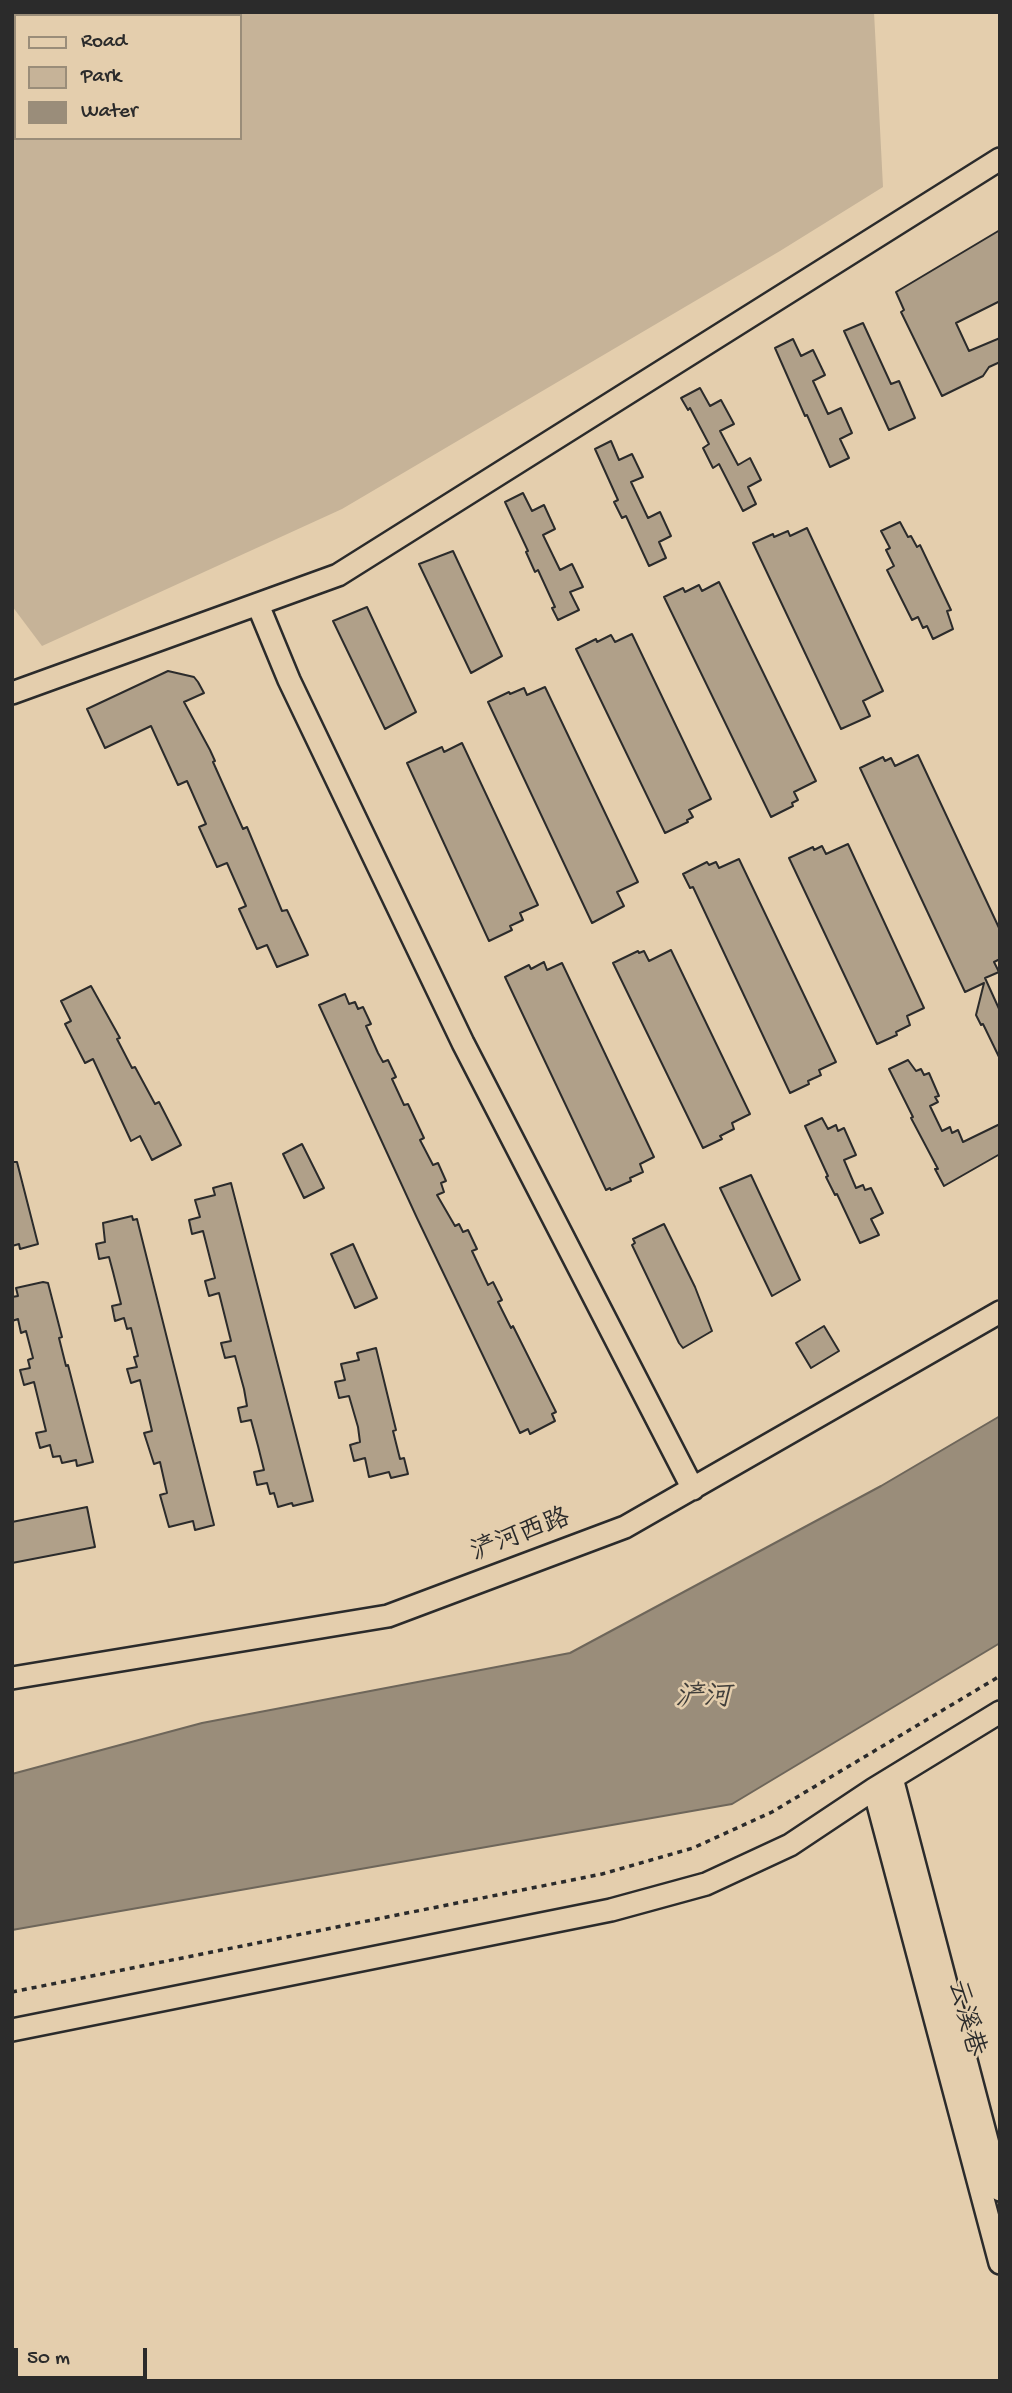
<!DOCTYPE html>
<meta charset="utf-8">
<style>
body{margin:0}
#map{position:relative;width:1012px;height:2393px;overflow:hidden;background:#e4cead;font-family:"Gochi Hand",sans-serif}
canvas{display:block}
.frame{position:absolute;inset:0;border:14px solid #2b2b2b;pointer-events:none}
.legend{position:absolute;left:14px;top:14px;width:228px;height:126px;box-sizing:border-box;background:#e4cead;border:2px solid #9a8d79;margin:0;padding:9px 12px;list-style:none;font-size:21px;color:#2b2b2b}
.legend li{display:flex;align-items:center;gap:14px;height:35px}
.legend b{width:35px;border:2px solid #9a8d79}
.scale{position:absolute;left:14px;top:2348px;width:133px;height:32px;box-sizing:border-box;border:4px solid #2b2b2b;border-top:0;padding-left:9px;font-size:21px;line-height:24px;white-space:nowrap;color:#2b2b2b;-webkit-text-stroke:5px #e4cead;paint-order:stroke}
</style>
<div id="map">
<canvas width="1012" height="2393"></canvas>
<div class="frame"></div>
<ul class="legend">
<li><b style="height:9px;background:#e4cead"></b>Road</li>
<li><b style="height:19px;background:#c6b398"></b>Park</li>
<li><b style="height:19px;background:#9a8d7a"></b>Water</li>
</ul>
<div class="scale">50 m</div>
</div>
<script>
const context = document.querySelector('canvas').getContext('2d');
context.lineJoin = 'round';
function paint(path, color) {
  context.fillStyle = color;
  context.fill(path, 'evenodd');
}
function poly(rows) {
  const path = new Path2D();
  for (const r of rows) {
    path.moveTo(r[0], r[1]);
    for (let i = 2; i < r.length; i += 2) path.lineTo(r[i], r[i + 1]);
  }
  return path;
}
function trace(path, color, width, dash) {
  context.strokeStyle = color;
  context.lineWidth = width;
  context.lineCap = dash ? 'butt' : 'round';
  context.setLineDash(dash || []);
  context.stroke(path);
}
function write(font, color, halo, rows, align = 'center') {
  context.font = font + ' "Gochi Hand","LXGW WenKai TC",sans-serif';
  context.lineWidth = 5;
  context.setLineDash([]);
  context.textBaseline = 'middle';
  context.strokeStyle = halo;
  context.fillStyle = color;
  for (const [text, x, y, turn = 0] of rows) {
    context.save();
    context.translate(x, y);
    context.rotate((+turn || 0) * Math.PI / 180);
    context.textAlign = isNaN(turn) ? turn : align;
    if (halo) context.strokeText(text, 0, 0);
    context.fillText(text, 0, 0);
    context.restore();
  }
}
const green = poly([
 [12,12,874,12,883,187,780,251,342,509,42,646,12,606],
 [16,16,240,16,240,138,16,138]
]);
const water = poly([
 [1000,1416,1000,1643,732,1804,12,1930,12,1774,202,1723,570,1653,881,1486,1000,1416]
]);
const building = poly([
 [1000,230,1000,301,956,323,969,351,1000,338,1000,362,989,367,983,376,942,396,901,312,904,310,896,292,1000,230],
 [863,323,891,384,899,381,915,418,889,430,844,331,863,323],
 [793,339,801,356,813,350,825,375,813,381,828,414,841,408,852,433,840,439,849,458,830,467,807,415,805,416,775,348,793,339],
 [700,388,710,406,721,400,734,424,720,431,738,465,750,458,761,480,748,487,756,504,743,511,719,464,713,468,703,448,709,444,690,408,688,410,681,398,700,388],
 [611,441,619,460,632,454,643,477,631,482,648,518,660,512,671,536,659,542,666,558,649,566,626,516,622,518,614,502,618,500,595,449,611,441],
 [523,493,532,511,544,505,555,529,543,535,560,570,572,564,583,587,570,592,579,610,558,620,552,608,555,607,538,570,535,572,526,552,528,551,505,502,523,493],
 [900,522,908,537,911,536,917,547,920,545,951,610,947,611,953,629,933,639,927,626,923,628,918,617,912,620,887,570,894,566,886,550,890,548,881,531,900,522],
 [807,528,883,691,863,701,870,716,841,729,753,543,773,534,774,537,788,531,790,536,807,528],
 [453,551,502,656,471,673,419,564,453,551],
 [719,582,816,781,794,792,798,800,792,803,793,806,771,817,664,597,683,588,685,592,699,585,702,591,719,582],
 [367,607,416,712,385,729,333,621,367,607],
 [632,634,711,799,689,810,693,817,687,820,688,822,665,833,576,649,596,639,597,642,611,635,615,642,632,634],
 [168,671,194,677,198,682,204,693,184,702,210,750,215,761,213,762,243,829,247,827,282,911,287,910,308,955,277,967,267,945,257,949,239,909,246,906,227,863,217,867,199,827,206,824,187,781,178,785,151,726,105,748,87,709,168,671],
 [545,687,638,882,617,892,624,906,592,923,488,702,509,692,510,694,524,688,527,695,545,687],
 [462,743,538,905,520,913,523,920,510,926,512,930,489,941,407,763,442,747,444,752,462,743],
 [918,755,1000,930,1000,959,994,962,999,972,985,978,1000,1011,1000,1059,983,1024,981,1025,976,1015,984,983,965,992,860,768,883,757,885,761,891,758,895,766,918,755],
 [848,844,924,1008,907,1016,910,1025,896,1032,897,1035,877,1044,789,858,813,847,814,850,822,846,826,854,848,844],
 [739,859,836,1062,819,1070,821,1075,808,1081,809,1084,790,1093,693,887,690,888,683,874,707,862,709,865,716,862,719,868,739,859],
 [671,950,750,1114,732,1123,734,1129,720,1136,722,1139,703,1148,613,963,638,951,639,953,644,951,649,961,671,950],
 [544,962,547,970,562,963,654,1157,640,1164,643,1172,630,1178,631,1181,611,1190,610,1188,606,1190,505,977,529,965,531,969,544,962],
 [91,986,120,1038,117,1039,132,1068,135,1067,155,1104,159,1102,181,1145,152,1160,140,1136,131,1141,93,1059,85,1063,65,1024,71,1021,61,1001,91,986],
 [345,994,349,1004,355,1002,358,1009,363,1007,371,1024,366,1026,378,1053,383,1062,388,1060,396,1077,392,1079,404,1105,408,1104,424,1138,420,1140,433,1165,438,1163,446,1181,441,1183,444,1192,437,1195,455,1226,459,1224,463,1232,468,1230,477,1249,472,1251,488,1285,493,1282,502,1300,498,1302,511,1328,513,1326,556,1412,552,1414,555,1421,530,1434,528,1429,520,1433,417,1218,319,1005,345,994],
 [908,1060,916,1071,921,1069,924,1075,929,1073,939,1096,935,1097,938,1102,930,1106,942,1131,950,1127,952,1133,958,1130,963,1142,1000,1124,1000,1154,944,1186,935,1169,938,1169,911,1118,913,1117,889,1069,908,1060],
 [822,1118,828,1129,836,1125,838,1131,844,1128,856,1155,844,1160,856,1188,863,1185,865,1190,871,1188,883,1213,871,1219,879,1235,860,1243,837,1194,835,1195,826,1177,828,1176,805,1126,822,1118],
 [302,1144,324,1188,304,1198,283,1154,302,1144],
 [12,1162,17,1162,38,1244,20,1249,19,1244,12,1246,12,1162],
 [751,1175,800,1280,772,1296,720,1188,751,1175],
 [231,1183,313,1501,293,1506,292,1503,278,1507,274,1493,270,1494,267,1483,257,1485,254,1472,264,1470,258,1446,251,1420,241,1422,238,1408,247,1406,244,1389,235,1356,225,1358,221,1343,231,1341,219,1293,209,1296,205,1281,215,1278,203,1231,192,1234,189,1220,200,1217,195,1200,215,1195,213,1188,231,1183],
 [132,1216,133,1220,137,1219,214,1525,195,1530,193,1521,169,1527,160,1495,167,1493,160,1462,154,1464,144,1433,152,1431,140,1380,131,1383,127,1369,137,1367,134,1357,138,1356,131,1328,127,1329,124,1318,115,1321,112,1306,121,1304,113,1272,109,1257,99,1259,96,1244,105,1242,103,1223,132,1216],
 [664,1224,695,1287,712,1331,683,1348,679,1343,632,1245,635,1243,633,1239,664,1224],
 [353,1244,377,1298,355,1308,331,1254,353,1244],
 [43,1282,48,1283,62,1337,59,1338,66,1366,68,1365,93,1462,77,1466,76,1460,62,1463,60,1456,53,1457,50,1445,40,1448,36,1433,46,1431,34,1382,24,1385,20,1370,30,1368,28,1360,33,1358,26,1331,21,1333,18,1319,12,1321,12,1297,18,1296,16,1288,43,1282],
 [824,1326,839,1351,811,1368,796,1343,824,1326],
 [376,1348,396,1430,393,1431,400,1459,404,1458,408,1474,391,1478,389,1472,369,1477,365,1458,354,1461,350,1445,360,1442,358,1427,349,1396,339,1398,335,1382,345,1380,341,1364,359,1360,357,1353,376,1348],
 [87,1507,95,1547,12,1563,12,1522,87,1507]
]);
const path = poly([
 [12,1992,602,1874,693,1848,772,1812,1000,1676]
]);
const minor = poly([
 [258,605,289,680,463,1043,693,1489],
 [12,693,338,575,1000,159],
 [12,1678,388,1616,625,1527,1000,1312],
 [892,1778,1000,2190],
 [874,1789,1000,2263],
 [12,2030,611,1910,706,1884,790,1845,874,1789,1000,1712]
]);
const streetNames = [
 ["浐河西路",521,1537,-21],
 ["云溪巷",964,2019,75]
];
const waterNames = [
 ["浐河",703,1700]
];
paint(green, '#c6b398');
paint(water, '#9a8d7a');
trace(water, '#6e665a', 2);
paint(building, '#b0a089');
trace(building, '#2b2b2b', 2);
trace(minor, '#2b2b2b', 26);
trace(path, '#2b2b2b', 3.5, [5, 5]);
trace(minor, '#e4cead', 21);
write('26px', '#2b2b2b', '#e4cead', streetNames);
write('italic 28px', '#413f3b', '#e4cead', waterNames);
</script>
